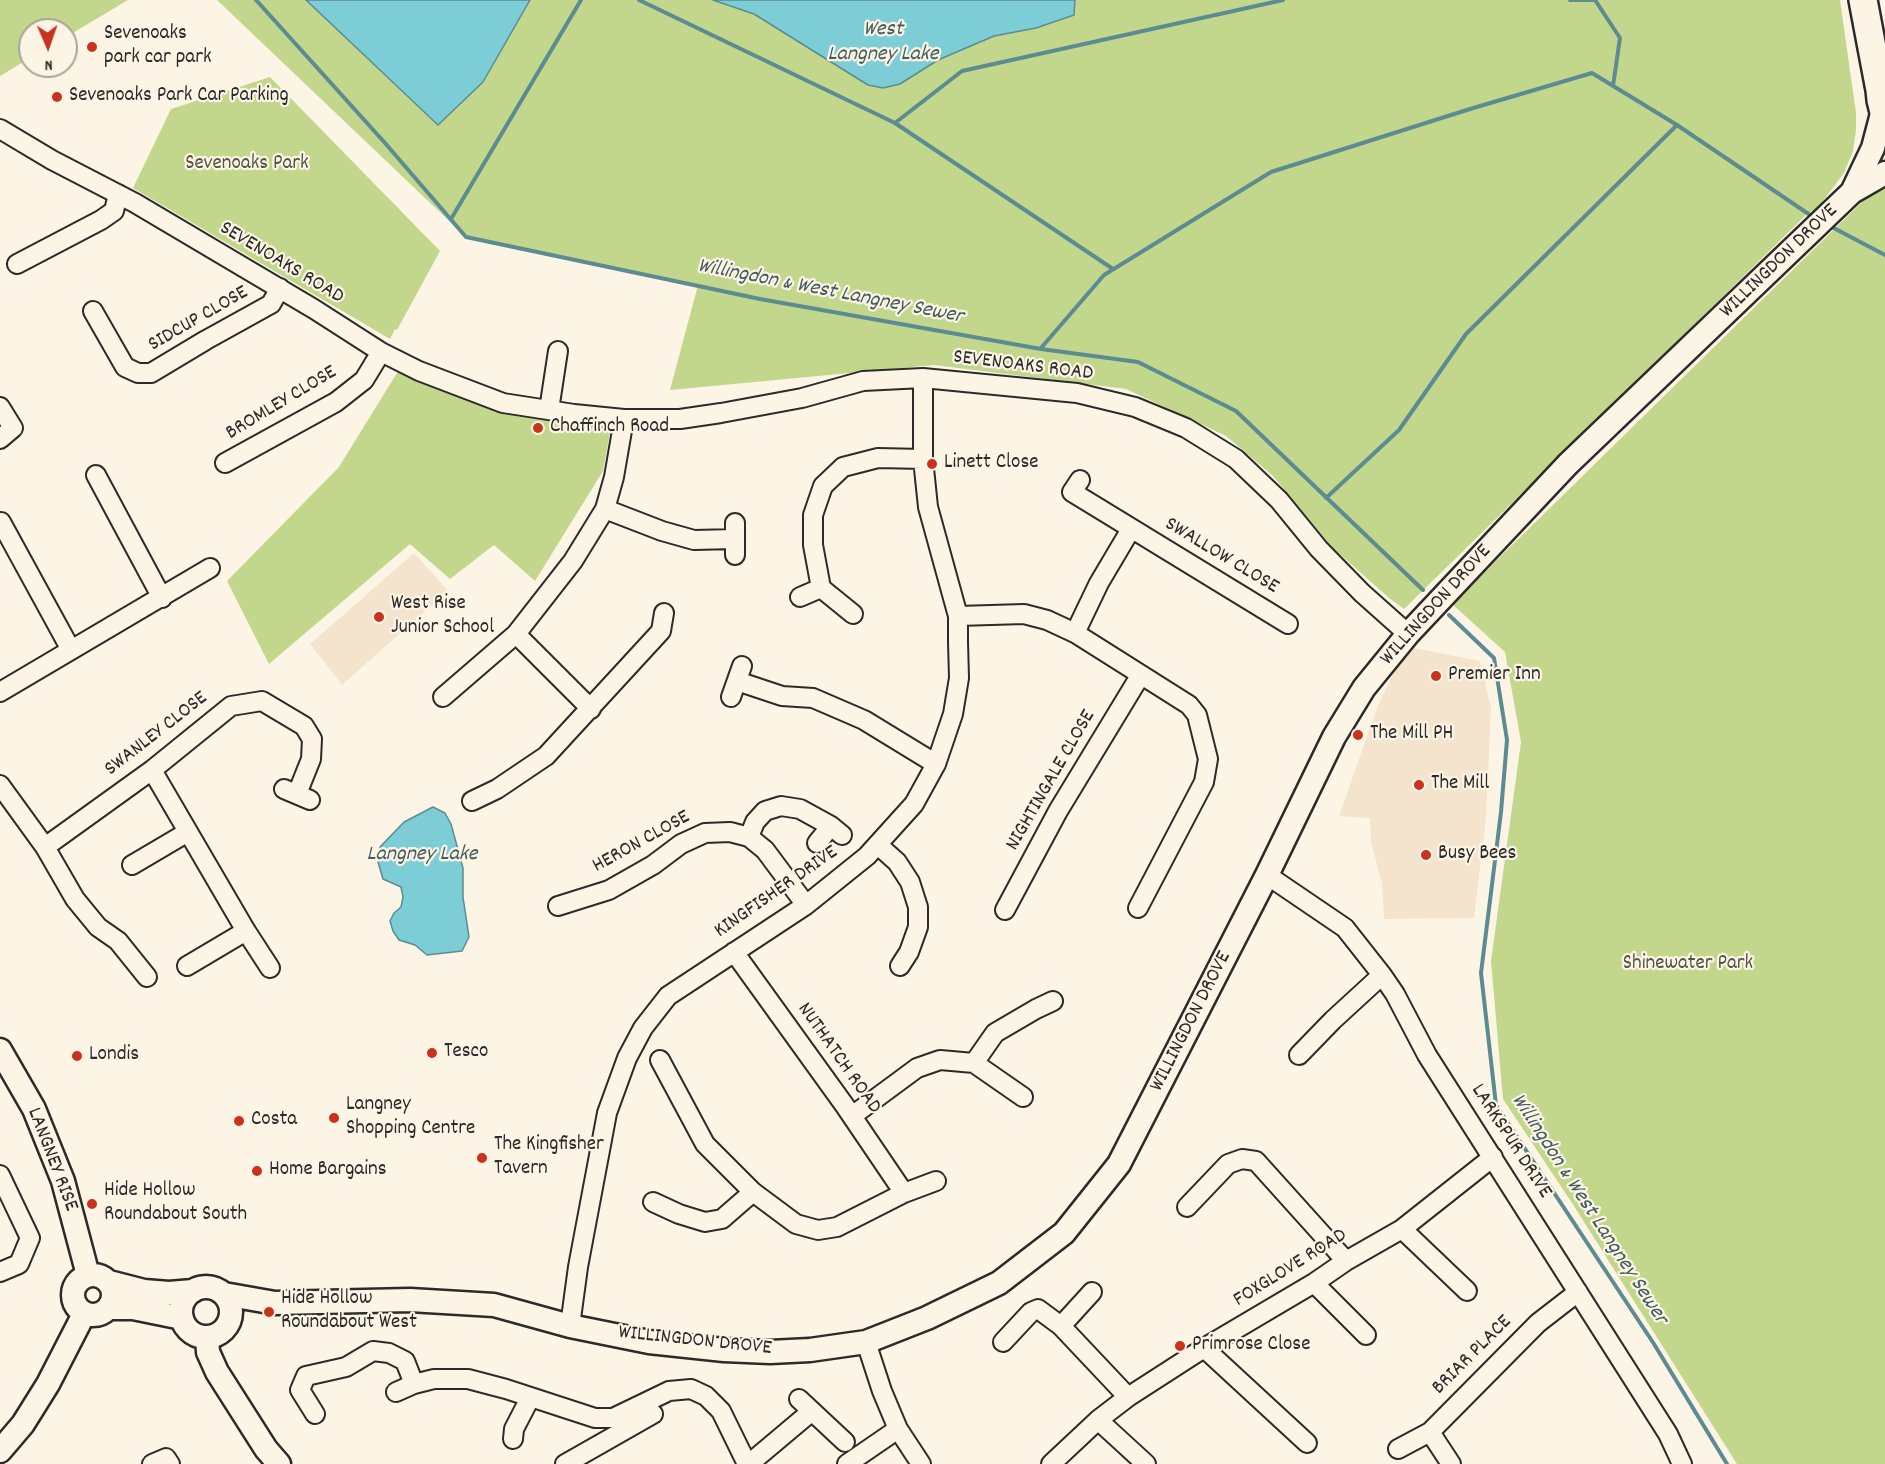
<!DOCTYPE html>
<style>
body{margin:0}
#map{position:relative;width:1885px;height:1464px;overflow:hidden;background:#fcf5e5;font-family:Dekko,sans-serif}
canvas{display:block}
.north{position:absolute;left:18px;top:18px;width:60px;height:60px;box-sizing:border-box;background:#fcf5e5;border:2px solid #a8a49b;border-radius:50%;rotate:178deg;font-size:16px;font-weight:700;line-height:24px;text-align:center;color:#2b2b2b}
.north::after{content:'';display:block;margin:auto;width:21px;height:27px;background:#c8321e;clip-path:polygon(50% 0,100% 100%,50% 72%,0 100%)}
</style>
<div id="map">
<canvas width="1885" height="1464"></canvas>
<div class="north">N</div>
</div>
<script>
const context = document.querySelector('canvas').getContext('2d');
context.lineJoin = 'round';
function paint(path, color) {
  context.fillStyle = color;
  context.fill(path, 'evenodd');
}
function poly(rows) {
  const path = new Path2D();
  for (const r of rows) {
    if (r.length === 3) {
      path.moveTo(r[0] + r[2], r[1]);
      path.arc(r[0], r[1], r[2], 0, 2 * Math.PI);
      continue;
    }
    path.moveTo(r[0], r[1]);
    for (let i = 2; i < r.length; i += 2) path.lineTo(r[i], r[i + 1]);
  }
  return path;
}
function trace(path, color, width, dash) {
  context.strokeStyle = color;
  context.lineWidth = width;
  context.lineCap = dash ? 'butt' : 'round';
  context.setLineDash(dash || []);
  context.stroke(path);
}
function write(font, color, halo, rows, align = 'center') {
  context.font = font + ' Dekko,sans-serif';
  context.lineWidth = 4.5;
  context.setLineDash([]);
  context.textBaseline = 'middle';
  context.strokeStyle = halo;
  context.fillStyle = color;
  for (const [text, x, y, turn = 0] of rows) {
    context.save();
    context.translate(x, y);
    context.rotate((+turn || 0) * Math.PI / 180);
    context.textAlign = isNaN(turn) ? turn : align;
    if (halo) context.strokeText(text, 0, 0);
    context.fillText(text, 0, 0);
    context.restore();
  }
}
const built = poly([
 [414,553,448,591,342,685,310,644],
 [1414,648,1480,661,1491,708,1486,818,1474,918,1384,919,1382,884,1371,842,1370,818,1339,816,1377,708,1393,674]
]);
const green = poly([
 [0,0,128,0,66,37,66,30,30,30,30,58,0,76],
 [217,0,306,0,438,124,483,82,530,0,713,0,754,14,868,85,900,84,938,60,994,36,1061,0,1840,0,1856,113,1856,130,1853,151,1844,173,1817,209,1807,214,1404,609,1389,598,1333,548,1273,476,1226,436,1126,389,934,365,670,390,698,285,466,237],
 [270,77,440,251,397,330,395,329,390,339,133,188,171,109],
 [1885,186,1885,1464,1737,1464,1572,1203,1503,1099,1491,961,1521,742,1505,652,1452,604,1866,198],
 [400,368,611,427,603,471,535,581,494,545,450,579,410,544,269,664,227,581,339,467]
]);
const water = poly([
 [306,0,530,0,483,82,438,125,306,0],
 [713,0,1075,0,1074,15,1036,28,994,36,938,60,900,84,883,88,868,85,754,14,713,0],
 [433,807,445,813,451,824,463,868,463,897,469,937,462,951,427,955,415,945,399,940,393,931,390,921,394,913,401,907,403,897,401,887,383,879,378,862,380,847,404,822,433,807]
]);
const stream = poly([
 [256,0,385,143,466,237,760,299,1041,349,1138,362,1236,411,1423,590],
 [639,0,895,123,1113,269],
 [1570,0,1595,0],
 [1595,0,1620,38,1613,86],
 [895,123,962,71,1283,0],
 [451,219,581,0],
 [1828,225,1885,255],
 [1041,348,1104,275,1271,172,1470,109,1592,73,1677,125,1813,217],
 [1326,498,1399,430,1466,334,1677,125],
 [1449,615,1494,658,1507,740,1501,812,1481,973,1496,1105,1654,1344,1727,1464]
]);
const minor = poly([
 [0,129,52,160,135,203,314,309,381,352,419,371,503,403,574,414,624,419,680,419,721,413,802,398,863,381,923,378,1077,393,1135,407,1186,428,1236,459,1279,500,1319,549,1362,593,1408,634],
 [17,264,101,220,114,211,118,194],
 [93,311,125,367,138,373,151,373,206,340,271,304,280,288],
 [0,407,13,428,0,439],
 [549,410,558,351],
 [225,463,336,402,364,380,381,352],
 [96,475,162,598],
 [1080,480,1072,492,1288,624],
 [605,509,662,531,694,540,735,539],
 [1,522,71,650],
 [735,555,735,523],
 [800,597,821,588],
 [853,614,821,588,813,545,813,515,823,486,843,467,878,458,923,459],
 [958,616,1024,614,1047,620,1075,633,1189,705,1197,715,1208,759,1204,782,1138,908],
 [1075,633,1099,583,1131,529],
 [516,634,591,709],
 [737,681,782,696,813,698,864,720,936,764],
 [0,692,210,568],
 [443,697,516,634,573,561,605,509,614,477,624,419],
 [731,697,742,666],
 [152,770,246,931,270,968],
 [0,785,45,847,75,899,98,927,118,941,147,977],
 [284,789,310,800],
 [472,801,497,789,546,756,661,631,664,613],
 [749,837,755,822,765,811,781,806,800,809,831,826,842,835],
 [817,843,831,826],
 [878,845,897,862,910,882,918,907,918,927,909,952,900,966],
 [45,847,152,770,231,706,262,701,304,726,312,739,311,759,297,794],
 [132,865,188,832],
 [1267,875,1345,928,1382,975,1395,994,1427,1055,1668,1434,1682,1464],
 [558,906,609,890,653,865,681,844,705,833,730,832,749,837,765,850,806,905],
 [1005,910,1058,811,1140,676],
 [734,952,845,1106,904,1193],
 [187,966,246,931],
 [1299,1055,1333,1020,1382,975],
 [660,1060,705,1144,753,1192,796,1224,818,1230,837,1227,904,1193,936,1181],
 [974,1063,995,1033,1036,1009,1053,1001],
 [852,1116,917,1068,940,1060,974,1063,1023,1097],
 [0,1175,30,1238,19,1264,0,1272],
 [653,1202,679,1214,705,1222,722,1219,753,1192],
 [1187,1207,1228,1164,1242,1159,1256,1161,1346,1261],
 [1402,1229,1467,1291],
 [1314,1283,1366,1335],
 [570,1326,578,1267,607,1113,627,1058,643,1028,668,996,806,905,867,856,914,804,936,764,953,714,959,678,958,642,958,616,928,507,923,459,923,378],
 [1061,1326,1092,1292],
 [866,1342,882,1391,898,1429,921,1464],
 [1003,1342,1031,1312,1038,1309,1061,1326,1128,1397],
 [1204,1348,1307,1443],
 [396,1392,414,1384,434,1379,468,1379,506,1389,595,1418,613,1418,669,1391,691,1389,706,1396,721,1411,747,1464],
 [799,1399,845,1442],
 [315,1414,300,1390,306,1376,346,1367,373,1351,389,1353,405,1361,414,1384],
 [1098,1420,1146,1464],
 [1430,1432,1451,1464],
 [513,1439,514,1429,530,1398],
 [1398,1449,1430,1432,1538,1323,1578,1292],
 [152,1464,166,1458,170,1464],
 [565,1464,653,1414],
 [749,1464,812,1411],
 [847,1464,898,1429],
 [1051,1464,1098,1420,1128,1397,1204,1348,1314,1283,1346,1261,1402,1229,1493,1157]
]);
const major = poly([
 [1852,192,1873,148,1883,110],
 [0,1050,34,1109,63,1181,88,1275],
 [93,1295,20],
 [109,1282,144,1291,169,1293,193,1291],
 [206,1312,25],
 [224,1294,275,1303,410,1300,494,1305,570,1326,649,1342,724,1350,770,1352,810,1350,866,1342,927,1318,999,1283,1064,1233,1119,1164,1267,875,1334,737,1364,688,1408,634,1568,464,1852,192,1885,173],
 [109,1308,133,1308,182,1318],
 [207,1337,208,1352,217,1372,266,1449,279,1464],
 [0,1451,23,1424,48,1384,84,1314]
]);
const highway = poly([
 [1863,0,1880,90],
 [1884,74,1880,90,1881,100,1885,116]
]);
const markers = [
 [92,47,6,"#c8321e"],
 [57,97,6,"#c8321e"],
 [538,428,6,"#c8321e"],
 [932,464,6,"#c8321e"],
 [379,617,6,"#c8321e"],
 [1436,676,6,"#c8321e"],
 [1358,735,6,"#c8321e"],
 [1419,785,6,"#c8321e"],
 [1426,855,6,"#c8321e"],
 [432,1053,6,"#c8321e"],
 [77,1056,6,"#c8321e"],
 [334,1118,6,"#c8321e"],
 [239,1121,6,"#c8321e"],
 [482,1158,6,"#c8321e"],
 [257,1171,6,"#c8321e"],
 [92,1204,6,"#c8321e"],
 [269,1312,6,"#c8321e"],
 [1180,1346,6,"#c8321e"]
];
const poiNames = [
 ["Sevenoaks",104,35],
 ["park car park",104,59],
 ["Sevenoaks Park Car Parking",69,97],
 ["Chaffinch Road",550,428],
 ["Linett Close",944,464],
 ["West Rise",391,605],
 ["Junior School",391,629],
 ["Premier Inn",1448,676],
 ["The Mill PH",1370,735],
 ["The Mill",1431,785],
 ["Busy Bees",1438,855],
 ["Tesco",444,1053],
 ["Londis",89,1056],
 ["Langney",346,1106],
 ["Shopping Centre",346,1130],
 ["Costa",251,1121],
 ["The Kingfisher",494,1146],
 ["Tavern",494,1170],
 ["Home Bargains",269,1171],
 ["Hide Hollow",104,1192],
 ["Roundabout South",104,1216],
 ["Hide Hollow",281,1300],
 ["Roundabout West",281,1324],
 ["Primrose Close",1192,1346]
];
const parkNames = [
 ["Sevenoaks Park",247,165],
 ["Shinewater Park",1688,965]
];
const streetNames = [
 ["WILLINGDON DROVE",1780,262,-44],
 ["SEVENOAKS ROAD",281,264,31],
 ["SIDCUP CLOSE",199,320,-30],
 ["SEVENOAKS ROAD",1023,367,7],
 ["BROMLEY CLOSE",282,404,-31],
 ["SWALLOW CLOSE",1221,557,31],
 ["WILLINGDON DROVE",1437,606,-48],
 ["SWANLEY CLOSE",157,735,-38],
 ["NIGHTINGALE CLOSE",1052,781,-60],
 ["HERON CLOSE",642,843,-29],
 ["KINGFISHER DRIVE",777,893,-35],
 ["WILLINGDON DROVE",1192,1022,-63],
 ["NUTHATCH ROAD",838,1059,55],
 ["LARKSPUR DRIVE",1510,1142,57],
 ["LANGNEY RISE",51,1160,69],
 ["FOXGLOVE ROAD",1291,1269,-32],
 ["WILLINGDON DROVE",695,1342,6],
 ["BRIAR PLACE",1473,1356,-45]
];
const waterNames = [
 ["West",883,31],
 ["Langney Lake",883,56],
 ["Willingdon & West Langney Sewer",830,293,11],
 ["Langney Lake",422,856],
 ["Willingdon & West Langney Sewer",1588,1210,57]
];
paint(built, '#f5e4cd');
paint(green, '#c2d68c');
paint(water, '#7ccdd6');
trace(water, '#5c8c92', 1.5);
trace(stream, '#5c8c92', 4);
trace(minor, '#2b2b2b', 22);
trace(major, '#2b2b2b', 27);
trace(highway, '#2b2b2b', 32);
trace(minor, '#fcf5e5', 18);
trace(major, '#fcf5e5', 22);
trace(highway, '#fcf5e5', 27);
for (const [x, y, r, color] of markers) {
  const dot = new Path2D();
  dot.arc(x, y, r, 0, 2 * Math.PI);
  context.fillStyle = color;
  context.fill(dot);
  trace(dot, '#fcf5e5', 2);
}
write('21px', '#2b2b2b', '#fcf5e5', poiNames, 'left');
write('21px', '#515643', '#fcf5e5', parkNames);
write('21px', '#2b2b2b', '#fcf5e5', streetNames);
write('italic 22px', '#435c5e', '#fcf5e5', waterNames);
</script>
